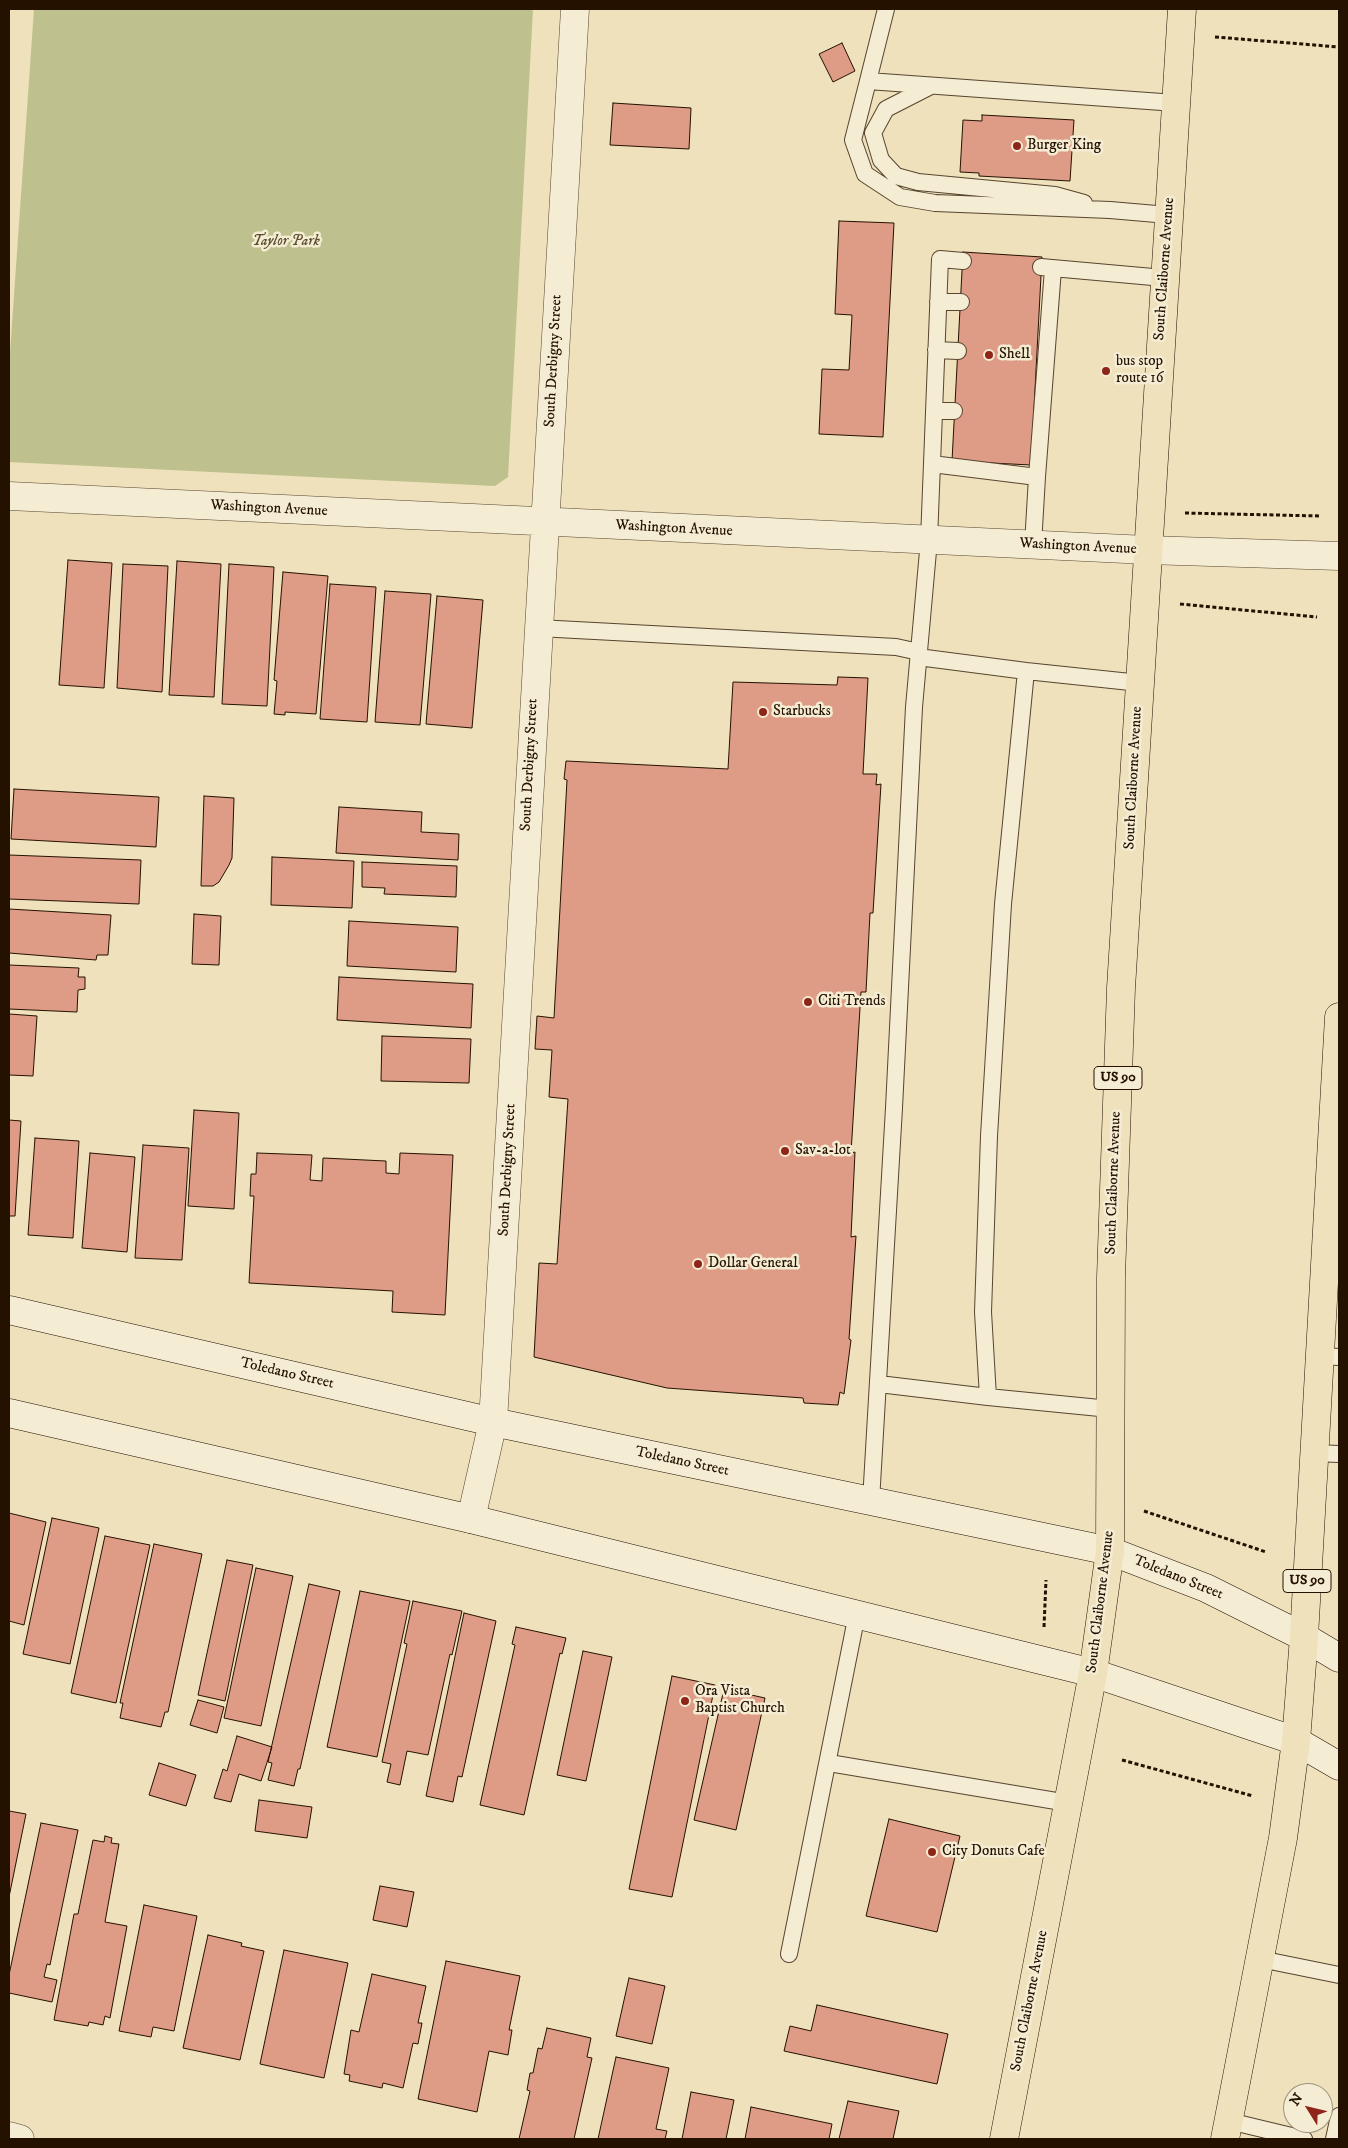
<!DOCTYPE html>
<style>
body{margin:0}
#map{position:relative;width:1348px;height:2148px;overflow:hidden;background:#eee1bc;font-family:"IM FELL DW Pica",serif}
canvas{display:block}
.frame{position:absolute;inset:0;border:10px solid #251100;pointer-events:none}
.north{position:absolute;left:1283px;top:2083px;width:50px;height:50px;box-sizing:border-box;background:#f4ecd3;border:1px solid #a1947f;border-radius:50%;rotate:306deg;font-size:14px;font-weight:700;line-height:20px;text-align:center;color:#251100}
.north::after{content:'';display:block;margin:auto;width:18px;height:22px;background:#8f2418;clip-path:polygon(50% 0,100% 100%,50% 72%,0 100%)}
</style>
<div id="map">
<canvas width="1348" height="2148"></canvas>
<div class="frame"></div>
<div class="north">N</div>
</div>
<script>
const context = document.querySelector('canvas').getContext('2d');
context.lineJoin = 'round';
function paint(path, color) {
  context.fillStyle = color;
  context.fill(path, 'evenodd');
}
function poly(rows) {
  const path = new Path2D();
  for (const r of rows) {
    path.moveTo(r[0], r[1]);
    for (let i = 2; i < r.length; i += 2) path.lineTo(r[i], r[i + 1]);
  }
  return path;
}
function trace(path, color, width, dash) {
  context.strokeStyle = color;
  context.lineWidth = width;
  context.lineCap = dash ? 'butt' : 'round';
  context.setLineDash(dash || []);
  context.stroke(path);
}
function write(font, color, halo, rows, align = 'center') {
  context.font = font + ' "IM FELL DW Pica",serif';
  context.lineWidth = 5;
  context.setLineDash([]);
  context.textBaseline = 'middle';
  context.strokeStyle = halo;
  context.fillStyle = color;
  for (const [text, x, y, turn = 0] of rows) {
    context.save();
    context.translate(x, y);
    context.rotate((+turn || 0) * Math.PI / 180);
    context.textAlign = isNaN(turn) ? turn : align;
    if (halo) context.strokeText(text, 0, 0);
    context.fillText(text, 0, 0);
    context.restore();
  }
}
const green = poly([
 [34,9,533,9,508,477,495,486,9,462,9,367]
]);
const building = poly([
 [842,43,855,71,833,82,819,54,842,43],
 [613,103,691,108,689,149,610,145,613,103],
 [982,115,1074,120,1070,181,979,176,979,173,960,172,963,120,982,121,982,115],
 [839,221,894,223,883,437,819,434,822,369,849,370,852,315,835,314,839,221],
 [963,252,1042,257,1031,465,952,461,963,252],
 [68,560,112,563,104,688,59,685,68,560],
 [177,561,221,564,214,697,169,695,177,561],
 [123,564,168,566,162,692,117,688,123,564],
 [229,564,274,567,267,706,222,704,229,564],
 [283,572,328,576,316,714,285,712,285,715,274,714,277,681,274,680,283,572],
 [330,584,376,587,367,722,320,719,330,584],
 [385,591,431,594,420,725,375,722,385,591],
 [437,596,483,600,472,728,426,724,437,596],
 [838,677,868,678,863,774,877,774,876,785,881,784,873,913,870,913,866,992,861,992,851,1153,855,1152,851,1237,856,1236,849,1339,851,1340,844,1394,840,1392,838,1405,804,1403,803,1398,667,1388,534,1357,539,1263,557,1264,568,1099,549,1097,552,1050,535,1049,537,1016,554,1018,567,780,564,779,566,761,728,769,733,682,837,685,838,677],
 [14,789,159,797,156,847,11,839,14,789],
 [204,796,234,798,232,858,229,865,219,882,213,886,201,886,204,796],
 [339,807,422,812,421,832,459,834,458,860,336,853,339,807],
 [9,855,141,860,139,904,9,899,9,855],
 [272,857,354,861,352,908,271,905,272,857],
 [362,862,457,866,456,897,384,894,385,888,362,887,362,862],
 [9,909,111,915,108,955,97,955,96,960,9,953,9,909],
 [194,914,221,916,219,965,192,964,194,914],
 [349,921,458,927,456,972,347,966,349,921],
 [9,965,79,968,78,977,85,977,85,989,78,990,77,1012,9,1009,9,965],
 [339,977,473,984,471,1028,337,1020,339,977],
 [9,1014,37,1016,33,1076,9,1075,9,1014],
 [382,1036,471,1039,469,1083,381,1081,382,1036],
 [194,1110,239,1113,234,1209,188,1206,194,1110],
 [9,1120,21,1121,15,1216,9,1216,9,1120],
 [35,1138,79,1141,73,1238,28,1235,35,1138],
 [143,1145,189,1148,182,1260,135,1258,143,1145],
 [90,1153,135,1157,127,1252,82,1248,90,1153],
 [257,1153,312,1155,310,1180,322,1181,323,1158,386,1161,386,1173,399,1174,400,1153,453,1155,445,1315,392,1312,393,1291,249,1283,254,1196,250,1196,251,1174,256,1174,257,1153],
 [9,1513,46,1522,24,1625,9,1621,9,1513],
 [52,1518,99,1528,70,1664,23,1654,52,1518],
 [105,1536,150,1545,116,1703,71,1693,105,1536],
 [154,1544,202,1554,168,1712,165,1712,161,1727,120,1718,123,1703,120,1703,154,1544],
 [227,1560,253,1565,225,1701,198,1695,227,1560],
 [256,1568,293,1576,261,1726,224,1718,256,1568],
 [309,1584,340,1591,300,1769,298,1769,294,1786,268,1780,272,1763,268,1762,309,1584],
 [360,1591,410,1601,377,1757,327,1747,360,1591],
 [413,1601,462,1611,452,1655,450,1654,428,1755,407,1751,400,1785,387,1782,391,1764,382,1762,407,1644,404,1643,413,1601],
 [464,1613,496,1621,462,1777,458,1776,453,1802,426,1796,464,1613],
 [516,1627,566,1638,562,1654,560,1653,524,1815,480,1805,515,1645,512,1644,516,1627],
 [583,1651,612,1657,586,1781,557,1775,583,1651],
 [672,1676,715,1685,672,1897,629,1889,672,1676],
 [724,1689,765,1698,736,1830,694,1820,724,1689],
 [198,1700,224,1707,217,1733,190,1725,198,1700],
 [237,1736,272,1747,261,1781,239,1774,231,1802,214,1798,223,1769,227,1771,237,1736],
 [159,1763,196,1775,186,1806,149,1795,159,1763],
 [259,1800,312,1807,307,1838,255,1831,259,1800],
 [9,1811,26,1814,9,1897,9,1811],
 [889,1819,960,1836,937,1932,866,1916,889,1819],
 [41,1823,78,1830,50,1965,47,1964,44,1977,57,1980,52,2002,9,1993,9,1975,41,1823],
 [105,1836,112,1838,111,1843,119,1844,105,1922,127,1926,110,2018,105,2016,103,2025,89,2022,88,2026,54,2020,74,1914,78,1914,93,1840,104,1842,105,1836],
 [380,1886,414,1892,407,1927,373,1920,380,1886],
 [144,1905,197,1916,174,2031,153,2027,151,2037,119,2031,144,1905],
 [208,1935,242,1943,241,1946,264,1951,240,2060,183,2048,208,1935],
 [284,1950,348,1963,324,2078,260,2064,284,1950],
 [446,1961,520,1976,509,2030,512,2030,508,2055,489,2051,477,2112,418,2099,446,1961],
 [372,1974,426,1986,418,2023,422,2023,418,2044,413,2043,403,2088,383,2083,382,2088,349,2081,350,2075,344,2074,351,2030,359,2032,372,1974],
 [629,1978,665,1986,652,2044,616,2036,629,1978],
 [817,2005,948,2034,937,2084,784,2051,790,2026,811,2031,817,2005],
 [547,2028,591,2038,587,2057,592,2058,574,2139,519,2139,530,2091,527,2090,530,2073,533,2073,538,2048,542,2049,547,2028],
 [616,2057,669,2068,656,2129,667,2131,665,2139,598,2139,616,2057],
 [691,2092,734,2100,726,2139,682,2139,691,2092],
 [848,2101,899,2111,893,2139,839,2139,848,2101],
 [751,2107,832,2124,829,2139,745,2139,751,2107]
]);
const path = poly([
 [1215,37,1339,47],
 [1185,513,1321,516],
 [1180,604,1317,617],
 [1144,1511,1266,1552],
 [1044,1627,1046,1580],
 [1122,1760,1253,1796]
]);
const lane = poly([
 [886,9,868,81,1176,103],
 [868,81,853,140,865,174,900,197,935,203,1110,210,1168,215],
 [931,86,886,109,873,133,881,160,896,176,918,182,1055,195,1084,203],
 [1041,267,1164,278],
 [938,302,961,302],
 [936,350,958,351],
 [934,411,954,411],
 [932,464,1037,477,1033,545],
 [1037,477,1053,269],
 [538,628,896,647,919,652],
 [918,657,1026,671,1003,904,989,1136,983,1312,988,1397,1110,1409],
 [1026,671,1140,683],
 [1319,1356,1339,1357],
 [879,1384,988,1397],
 [1314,1453,1339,1454],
 [871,1501,894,1108,914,707,929,540,940,259,963,261],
 [829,1763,1068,1803],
 [789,1954,857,1614],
 [1260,1959,1339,1975],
 [1229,2121,1304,2139],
 [1334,2139,1339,2116]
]);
const street = poly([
 [9,496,1147,550,1339,556],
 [471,1519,493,1422,575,9],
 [9,2136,20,2139]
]);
const secondary = poly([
 [9,1310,493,1422,1110,1551,1206,1588,1304,1637,1339,1658],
 [9,1413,471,1519,1093,1673,1296,1741,1339,1766]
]);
const primary = poly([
 [1004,2139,1093,1673,1110,1551,1111,1277,1121,988,1182,9],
 [1225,2139,1283,1838,1296,1741,1304,1637,1339,1017]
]);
const markers = [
 [1017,146,5,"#8f2418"],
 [989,355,5,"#8f2418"],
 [1106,371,5,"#8f2418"],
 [763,712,5,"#8f2418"],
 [808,1002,5,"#8f2418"],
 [785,1151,5,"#8f2418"],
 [698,1264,5,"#8f2418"],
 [685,1701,5,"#8f2418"],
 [932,1852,5,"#8f2418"]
];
const shields = [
 [1118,1078,48],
 [1307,1581,48]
];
const shieldNames = [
 ["US 90",1118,1078],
 ["US 90",1307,1581]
];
const poiNames = [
 ["Burger King",1027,146],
 ["Shell",999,355],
 ["bus stop",1116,362],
 ["route 16",1116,379],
 ["Starbucks",773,712],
 ["Citi Trends",818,1002],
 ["Sav-a-lot",795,1151],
 ["Dollar General",708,1264],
 ["Ora Vista",695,1692],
 ["Baptist Church",695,1709],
 ["City Donuts Cafe",942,1852]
];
const parkNames = [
 ["Taylor Park",286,242]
];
const streetNames = [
 ["South Claiborne Avenue",1165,269,-86],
 ["South Derbigny Street",554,361,-87],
 ["Washington Avenue",269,509,3],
 ["Washington Avenue",674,529,3],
 ["Washington Avenue",1078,547,3],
 ["South Derbigny Street",530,765,-87],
 ["South Claiborne Avenue",1134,778,-87],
 ["South Derbigny Street",508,1170,-87],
 ["South Claiborne Avenue",1114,1183,-88],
 ["Toledano Street",287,1374,13],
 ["Toledano Street",682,1462,12],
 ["Toledano Street",1178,1578,22],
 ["South Claiborne Avenue",1101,1602,-83],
 ["South Claiborne Avenue",1030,2001,-79]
];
paint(green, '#bec18d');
paint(building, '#de9b86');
trace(building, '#251100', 1);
trace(lane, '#57452f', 18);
trace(street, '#57452f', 29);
trace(secondary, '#251100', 29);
trace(primary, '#251100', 29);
trace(path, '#251100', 3, [4, 2.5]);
trace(lane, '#f4ecd3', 16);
trace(street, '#f4ecd3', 28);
trace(secondary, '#f4ecd3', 28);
trace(primary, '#eee1bc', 28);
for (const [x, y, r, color] of markers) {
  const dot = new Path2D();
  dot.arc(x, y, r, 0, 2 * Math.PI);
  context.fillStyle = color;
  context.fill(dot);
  trace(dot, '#f4ecd3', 2);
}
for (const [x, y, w] of shields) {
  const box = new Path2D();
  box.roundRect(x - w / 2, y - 11.5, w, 23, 4);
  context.fillStyle = '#f4ecd3';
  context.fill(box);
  trace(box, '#251100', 1);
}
write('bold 14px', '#251100', null, shieldNames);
write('15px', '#251100', '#f4ecd3', poiNames, 'left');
write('italic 15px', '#5b4f31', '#f4ecd3', parkNames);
write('15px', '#251100', '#f4ecd3', streetNames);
</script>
